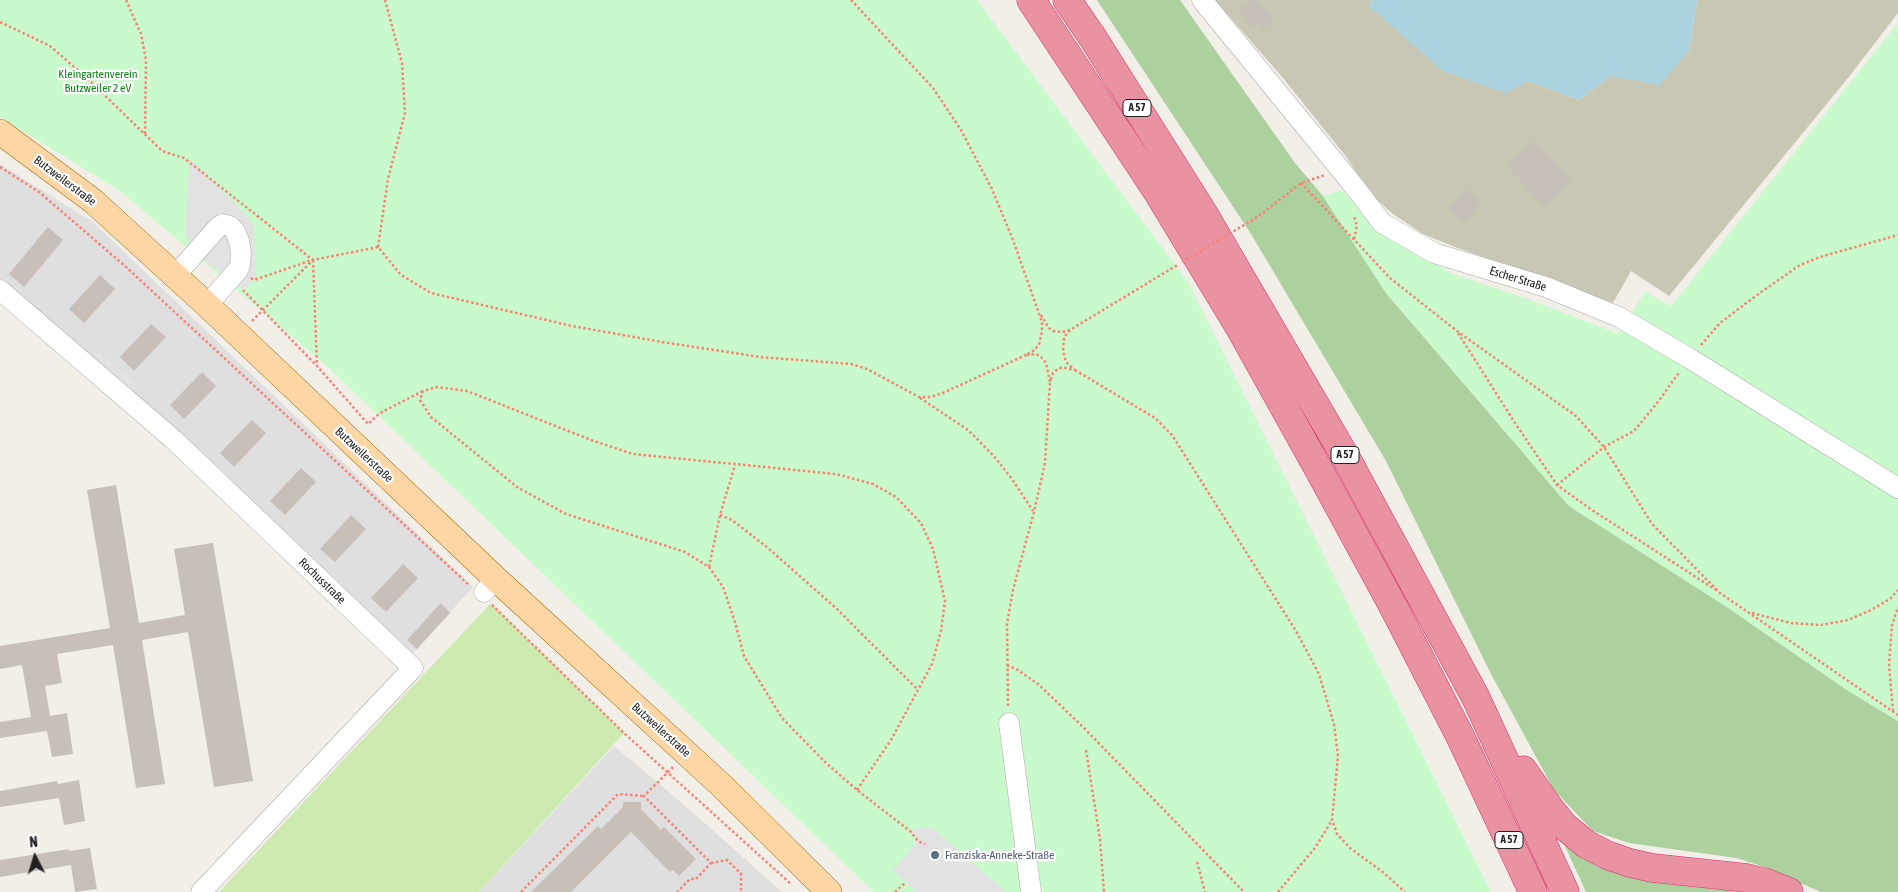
<!DOCTYPE html>
<meta charset="utf-8">
<style>
body{margin:0}
#map{position:relative;width:1898px;height:892px;overflow:hidden;background:#f2efe9;font-family:"Asap Condensed",sans-serif}
canvas{display:block}
.north{position:absolute;left:10px;top:832px;width:50px;height:50px;-webkit-text-stroke:4px #fff;paint-order:stroke;rotate:355deg;font-size:14px;font-weight:700;line-height:20px;text-align:center;color:#222}
.north::after{content:'';display:block;margin:auto;width:18px;height:22px;background:#222;clip-path:polygon(50% 0,100% 100%,50% 72%,0 100%)}
</style>
<div id="map">
<canvas width="1898" height="892"></canvas>
<div class="north">N</div>
</div>
<script>
const context = document.querySelector('canvas').getContext('2d');
context.lineJoin = 'round';
function paint(path, color) {
  context.fillStyle = color;
  context.fill(path, 'evenodd');
}
function poly(rows) {
  const path = new Path2D();
  for (const r of rows) {
    path.moveTo(r[0], r[1]);
    for (let i = 2; i < r.length; i += 2) path.lineTo(r[i], r[i + 1]);
  }
  return path;
}
function trace(path, color, width, dash) {
  context.strokeStyle = color;
  context.lineWidth = width;
  context.lineCap = dash ? 'butt' : 'round';
  context.setLineDash(dash || []);
  context.stroke(path);
}
function write(font, color, halo, rows, align = 'center') {
  context.font = font + ' "Asap Condensed",sans-serif';
  context.lineWidth = 4.5;
  context.setLineDash([]);
  context.textBaseline = 'middle';
  context.strokeStyle = halo;
  context.fillStyle = color;
  for (const [text, x, y, turn = 0] of rows) {
    context.save();
    context.translate(x, y);
    context.rotate((+turn || 0) * Math.PI / 180);
    context.textAlign = isNaN(turn) ? turn : align;
    if (halo) context.strokeText(text, 0, 0);
    context.fillText(text, 0, 0);
    context.restore();
  }
}
const residential = poly([
 [0,164,93,222,473,587,411,655,0,285],
 [614,746,682,803,782,892,479,892]
]);
const construction = poly([
 [1215,0,1372,0,1369,6,1528,81,1579,100,1611,76,1689,51,1697,0,1898,0,1898,13,1848,78,1669,296,1631,271,1613,303,1455,247,1423,234,1393,214,1368,192,1348,159,1283,78]
]);
const grass = poly([
 [491,603,624,733,479,892,219,892]
]);
const forest = poly([
 [1097,0,1180,0,1295,163,1323,196,1386,293,1569,506,1727,607,1847,690,1898,721,1898,892,1821,892,1761,866,1736,858,1629,843,1593,831,1554,790,1491,674,1386,461,1251,234],
 [1558,831,1771,892,1586,892]
]);
const park = poly([
 [0,0,977,0,1188,282,1491,892,874,892,329,368,120,191,0,117],
 [1898,23,1898,721,1847,690,1727,607,1569,506,1386,293,1323,196,1342,190,1391,240,1454,274,1539,303,1618,334,1645,292,1671,306]
]);
const parking = poly([
 [190,160,243,211,254,226,256,275,248,287,242,289,232,282,203,259,187,239,185,225],
 [99,352,139,385,132,393,92,360],
 [923,827,933,828,1006,892,917,892,893,870,918,841,910,831]
]);
const water = poly([
 [1372,0,1697,0,1689,51,1659,85,1611,76,1579,100,1528,81,1505,93,1443,71,1369,6]
]);
const building = poly([
 [1252,0,1257,0,1274,20,1263,29,1258,22,1252,27,1239,11],
 [1535,141,1571,180,1544,206,1507,166],
 [1466,189,1481,202,1464,222,1449,209],
 [48,227,63,240,24,287,9,274],
 [100,275,115,289,84,323,69,309],
 [151,324,166,337,134,371,120,357],
 [202,372,216,386,184,419,170,405],
 [252,420,266,433,234,467,220,453],
 [301,468,316,482,285,515,270,501],
 [116,485,139,623,185,615,174,549,213,543,253,781,214,787,188,632,142,640,165,784,136,788,113,645,57,654,62,683,45,686,50,716,67,713,73,754,52,757,47,731,0,738,0,722,31,717,22,665,0,669,0,646,110,628,87,490],
 [351,515,366,529,335,562,320,549],
 [403,564,418,578,386,612,371,598],
 [441,603,450,613,417,649,407,640],
 [79,780,85,821,64,825,59,798,0,807,0,791,57,781,58,784],
 [623,802,641,802,641,809,661,830,664,827,696,859,679,876,673,870,670,872,631,832,571,892,531,892,598,826,601,829,623,807],
 [90,848,97,889,75,892,71,865,0,877,0,860,69,849,69,851]
]);
const path = poly([
 [126,0,141,34,146,60,145,136],
 [851,0,933,88,961,130,992,189,1013,240,1042,322,1042,331,1039,345,1033,351,1026,355,1036,354,1041,357,1046,363,1050,382,1053,373,1059,368,1065,368,1075,370,1066,362,1063,351,1064,337,1070,330],
 [0,22,50,46,87,78,162,151,184,158,313,260],
 [0,167,39,192,125,266,469,585],
 [1301,183,1390,278,1457,331,1576,416,1604,447,1652,524,1720,593,1898,715],
 [1259,216,1301,183,1325,175],
 [1354,239,1357,226,1354,216],
 [378,247,388,179,405,113,402,63,385,0],
 [313,260,317,366],
 [251,278,254,280,312,260],
 [243,290,317,366,368,424,380,413,423,391],
 [1041,315,1049,328,1053,331,1062,332,1070,330,1179,264],
 [252,321,313,260,378,247,401,275,431,293,572,326,662,342,760,357,851,364,867,369,919,397,930,397,943,393,1026,355],
 [1458,333,1515,423,1557,485,1592,510,1716,590],
 [1701,345,1720,323,1757,295,1800,265,1820,257,1898,235],
 [1075,370,1155,418,1172,435,1296,631,1319,674,1334,724,1338,756,1332,820,1337,834,1350,848,1384,873,1405,892],
 [920,398,968,430,993,455,1012,479,1033,511],
 [1557,485,1604,447,1634,431,1658,402,1680,371],
 [720,515,732,520,768,548,837,609,918,690],
 [709,567,720,515,735,465],
 [492,605,624,733,791,884],
 [1752,613,1791,623,1821,625,1848,620,1871,610,1890,599,1898,590],
 [1007,665,1018,670,1038,684,1082,726,1244,892],
 [1008,706,1007,624,1013,590,1034,512,1045,463,1050,382],
 [1893,711,1889,665,1892,625,1898,607],
 [1086,750,1100,839,1104,892],
 [673,767,644,796,711,863,696,879,690,879,677,892],
 [857,790,891,740,932,664,941,631,945,601,933,549,921,523,896,497,873,484,836,474,633,454,591,440,467,391,437,387,423,391,420,400,431,417,517,487,566,514,685,552,709,567,723,587,735,622,744,656,782,718,826,763,857,790,910,831,918,841,925,844],
 [1197,862,1205,892],
 [711,863,727,860,741,874,741,892],
 [521,892,618,794,644,796],
 [895,892,906,882],
 [1278,892,1315,848,1332,820]
]);
const minor = poly([
 [1202,0,1354,186,1382,223,1434,253,1546,287,1619,317,1689,358,1898,488],
 [175,276,218,227,223,224,230,226,235,231,239,241,241,253,240,265,238,270,207,305],
 [0,290,174,440,413,668,201,892],
 [484,592,496,579],
 [1009,723,1031,892]
]);
const major = poly([
 [0,132,93,201,207,305,496,579,721,785,829,892]
]);
const highway = poly([
 [1031,0,1157,191,1240,328,1319,470,1393,606,1461,738,1533,892],
 [1067,0,1093,38,1205,216,1345,456,1476,698,1565,892],
 [1523,770,1548,806,1564,826,1586,844,1607,855,1630,863,1653,868,1747,878,1764,882,1789,892]
]);
const pathBridge = poly([
 [1182,262,1259,216]
]);
const markers = [
 [935,855,5,"#5c6f8a"]
];
const shields = [
 [1137,108,28],
 [1345,455,28],
 [1509,840,28]
];
const shieldNames = [
 ["A 57",1137,108],
 ["A 57",1345,455],
 ["A 57",1509,840]
];
const parkNames = [
 ["Kleingartenverein",98,74],
 ["Butzweiler 2 eV",98,88]
];
const streetNames = [
 ["Butzweilerstraße",65,181,37],
 ["Escher Straße",1518,279,17],
 ["Butzweilerstraße",364,455,43],
 ["Rochusstraße",322,581,44],
 ["Butzweilerstraße",661,730,42]
];
const serviceNames = [
 ["Franziska-Anneke-Straße",945,855]
];
paint(residential, '#e0dfdf');
paint(construction, '#c7c7b4');
paint(grass, '#cdebb0');
paint(forest, '#add19e');
paint(park, '#c8facc');
paint(parking, '#e2e2e2');
paint(water, '#aad3df');
paint(building, '#c7bfb8');
trace(minor, '#a9a9a9', 21);
trace(major, '#a06b00', 26);
trace(highway, '#dc2a67', 29);
trace(path, '#fa8072', 2.5, [2.5, 2.5]);
trace(minor, '#fff', 20);
trace(major, '#fcd6a4', 25);
trace(highway, '#e892a2', 28);
trace(pathBridge, '#fa8072', 2.5, [2.5, 2.5]);
for (const [x, y, r, color] of markers) {
  const dot = new Path2D();
  dot.arc(x, y, r, 0, 2 * Math.PI);
  context.fillStyle = color;
  context.fill(dot);
  trace(dot, '#fff', 2);
}
for (const [x, y, w] of shields) {
  const box = new Path2D();
  box.roundRect(x - w / 2, y - 8.5, w, 17, 4);
  context.fillStyle = '#fff';
  context.fill(box);
  trace(box, '#222', 1);
}
write('bold 11px', '#222', null, shieldNames);
write('12px', '#0c8416', '#fff', parkNames);
write('12px', '#222', '#fff', streetNames);
write('12px', '#4e5e75', '#fff', serviceNames, 'left');
</script>
